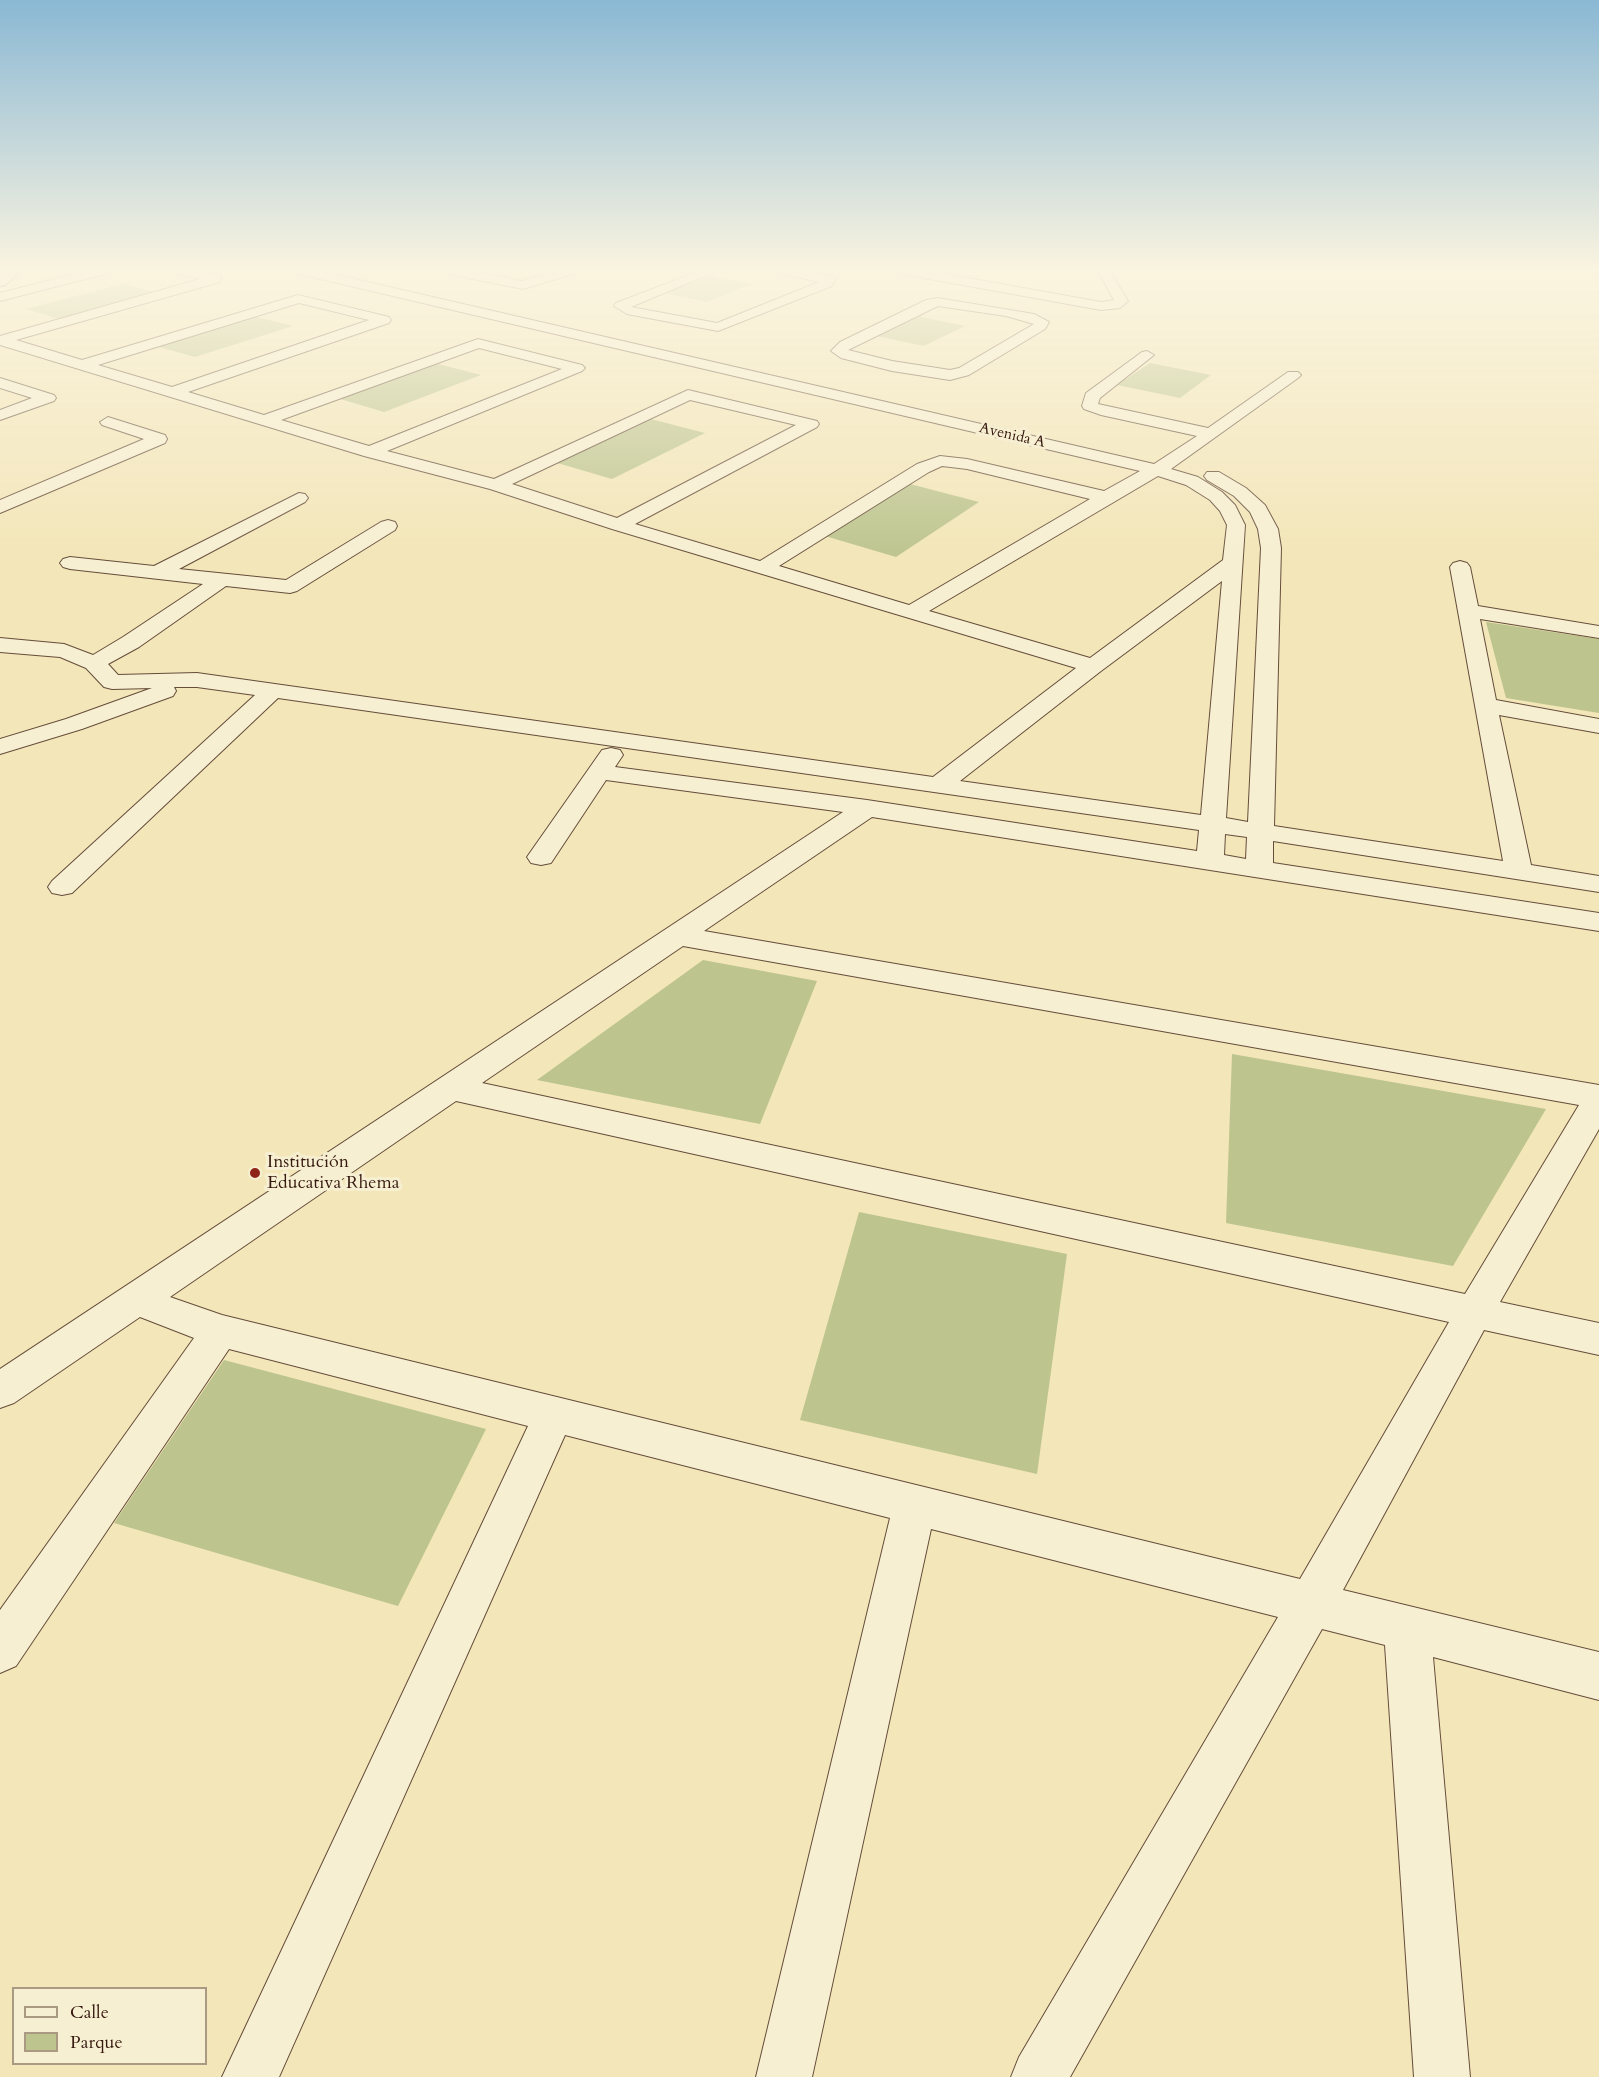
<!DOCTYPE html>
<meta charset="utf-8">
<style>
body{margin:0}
#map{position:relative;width:1599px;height:2077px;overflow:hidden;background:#f3e6b9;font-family:Cardo,serif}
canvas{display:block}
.legend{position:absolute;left:12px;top:1987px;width:195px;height:78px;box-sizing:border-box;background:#f7efd2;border:2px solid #aa9a84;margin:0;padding:8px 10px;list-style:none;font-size:18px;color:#361a10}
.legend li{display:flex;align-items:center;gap:12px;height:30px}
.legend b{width:30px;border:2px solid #aa9a84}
</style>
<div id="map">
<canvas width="1599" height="2077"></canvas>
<ul class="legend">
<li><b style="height:8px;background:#f7efd2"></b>Calle</li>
<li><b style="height:16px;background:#bdc48e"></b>Parque</li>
</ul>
</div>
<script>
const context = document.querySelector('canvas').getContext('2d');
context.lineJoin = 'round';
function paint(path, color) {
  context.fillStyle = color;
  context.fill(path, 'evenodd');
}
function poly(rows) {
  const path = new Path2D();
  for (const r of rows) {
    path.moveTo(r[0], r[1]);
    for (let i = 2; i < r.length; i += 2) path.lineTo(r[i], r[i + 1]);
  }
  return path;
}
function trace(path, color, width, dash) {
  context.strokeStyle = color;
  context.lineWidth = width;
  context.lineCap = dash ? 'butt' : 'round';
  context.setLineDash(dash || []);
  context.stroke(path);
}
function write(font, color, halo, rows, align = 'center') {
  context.font = font + ' Cardo,serif';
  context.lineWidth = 6;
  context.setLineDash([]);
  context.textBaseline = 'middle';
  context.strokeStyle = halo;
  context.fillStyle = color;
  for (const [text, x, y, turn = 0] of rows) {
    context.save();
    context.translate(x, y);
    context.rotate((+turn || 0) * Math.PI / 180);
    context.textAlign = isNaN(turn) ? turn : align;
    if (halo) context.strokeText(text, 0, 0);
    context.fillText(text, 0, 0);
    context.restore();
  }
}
const green = poly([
 [704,275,752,284,707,302,659,292],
 [122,284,155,292,59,319,26,309],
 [912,315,965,326,924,346,871,335],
 [253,316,293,326,195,357,155,346],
 [435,363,481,375,384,412,337,398],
 [1150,363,1211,375,1180,398,1117,385],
 [647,418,705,433,612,479,554,462],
 [910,484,979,502,896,557,825,536],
 [1486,622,1599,639,1599,713,1506,698],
 [703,960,817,981,760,1124,537,1080],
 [1232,1054,1546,1109,1453,1266,1226,1223],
 [859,1212,1067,1254,1037,1474,800,1420],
 [224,1360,486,1429,398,1606,114,1523]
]);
const minor = poly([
 [90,270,111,270,109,273,0,301,0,293,90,270],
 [173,270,194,270,220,276,221,279,220,282,16,340,82,360,298,295,389,317,391,320,389,323,188,392,264,415,478,339,582,365,585,368,582,371,387,451,494,479,688,390,817,421,819,424,817,427,635,524,760,561,917,464,940,456,967,459,1104,491,1140,471,299,274,293,270,316,270,1154,464,1197,436,1101,415,1084,409,1082,406,1086,393,1142,352,1147,351,1154,355,1100,398,1098,404,1208,428,1288,372,1298,372,1301,375,1298,378,1171,469,1198,477,1222,492,1235,505,1245,525,1226,818,1248,822,1261,548,1258,529,1250,512,1234,496,1207,480,1204,476,1207,472,1219,472,1246,488,1265,505,1278,529,1281,548,1274,826,1503,861,1450,567,1453,563,1460,561,1467,563,1470,567,1478,606,1599,626,1599,638,1480,619,1496,700,1599,719,1599,733,1499,715,1531,865,1599,876,1599,892,1273,841,1273,863,1599,913,1599,931,872,817,704,931,1599,1085,1599,1129,1500,1302,1599,1323,1599,1355,1484,1330,1343,1590,1599,1652,1599,1700,1433,1657,1470,2077,1414,2077,1385,1645,1322,1629,1070,2077,1011,2077,1019,2057,1278,1617,931,1529,812,2077,756,2077,890,1518,565,1435,279,2077,222,2077,528,1426,229,1349,16,1666,0,1673,0,1610,194,1338,140,1317,14,1403,0,1408,0,1369,843,812,606,780,551,863,541,865,531,863,527,857,602,750,611,748,620,750,623,755,615,767,867,800,1197,851,1199,830,278,698,72,893,62,895,52,893,48,887,52,881,255,695,197,687,174,687,176,691,173,696,82,729,0,754,0,739,66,719,152,688,112,689,104,687,86,668,60,657,0,652,0,638,64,644,93,655,123,637,203,584,70,569,63,567,60,563,63,559,70,557,154,566,299,493,305,494,308,498,305,502,179,569,286,580,381,522,388,520,395,522,397,526,395,530,297,591,290,593,226,586,139,647,108,664,118,675,197,673,933,777,1076,668,612,529,490,489,364,456,0,345,0,336,200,279,175,273,173,270],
 [299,303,369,320,172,387,98,365,299,303],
 [479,348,562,369,369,446,281,420,479,348],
 [690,400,796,425,617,518,512,484,690,400],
 [942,466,967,469,1090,499,909,605,779,566,929,472,942,466],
 [1158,476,1186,485,1210,500,1220,511,1227,525,1223,560,1090,658,929,611,1158,476],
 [1222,581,1201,815,960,781,1101,671,1222,581],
 [1225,834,1247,837,1246,859,1224,855,1225,834],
 [683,946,1579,1105,1465,1294,482,1083,683,946],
 [456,1101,1449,1322,1300,1579,222,1315,170,1297,456,1101],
 [443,270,468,270,522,281,559,270,578,270,576,273,523,289,449,274,443,270],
 [702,270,719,270,631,307,717,323,819,282,779,273,777,270,801,270,834,277,835,280,832,286,718,331,627,314,614,306,616,303,702,270],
 [896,270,923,270,1101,302,1114,300,1097,270,1109,270,1128,301,1120,308,1101,310,902,274,896,270],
 [938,298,1034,314,1049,322,1045,329,969,375,950,380,892,371,841,358,831,351,840,342,926,300,938,298],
 [938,306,1006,316,1034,324,959,368,950,370,892,361,848,350,938,306],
 [0,378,54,395,56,398,54,401,0,420,0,410,32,398,0,388,0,378],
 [108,417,165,435,167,439,165,443,0,513,0,500,144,439,102,425,100,422,108,417]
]);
const tertiary = poly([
 [7,270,22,270,5,285,0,286,0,275,7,270]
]);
const markers = [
 [255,1173,6,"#8f2418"]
];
const farStreetnames = [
 ["Avenida A",1012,436,13]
];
const poiNames = [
 ["Institución",267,1163],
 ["Educativa Rhema",267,1184]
];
paint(green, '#bdc48e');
trace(minor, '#654d3a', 2);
trace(tertiary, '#654d3a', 3);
paint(minor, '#f7efd2');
paint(tertiary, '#f7efd2');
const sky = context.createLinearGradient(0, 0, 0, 561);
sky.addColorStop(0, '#8ab8d4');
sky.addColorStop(0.48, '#faf4e0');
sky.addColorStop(1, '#faf4e000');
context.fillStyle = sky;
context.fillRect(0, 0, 1599, 561);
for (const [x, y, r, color] of markers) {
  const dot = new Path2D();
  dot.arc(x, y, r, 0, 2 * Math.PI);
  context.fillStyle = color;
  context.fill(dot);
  trace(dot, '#f7efd2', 2);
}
write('15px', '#361a10', '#f7efd2', farStreetnames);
write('18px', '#361a10', '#f7efd2', poiNames, 'left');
</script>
